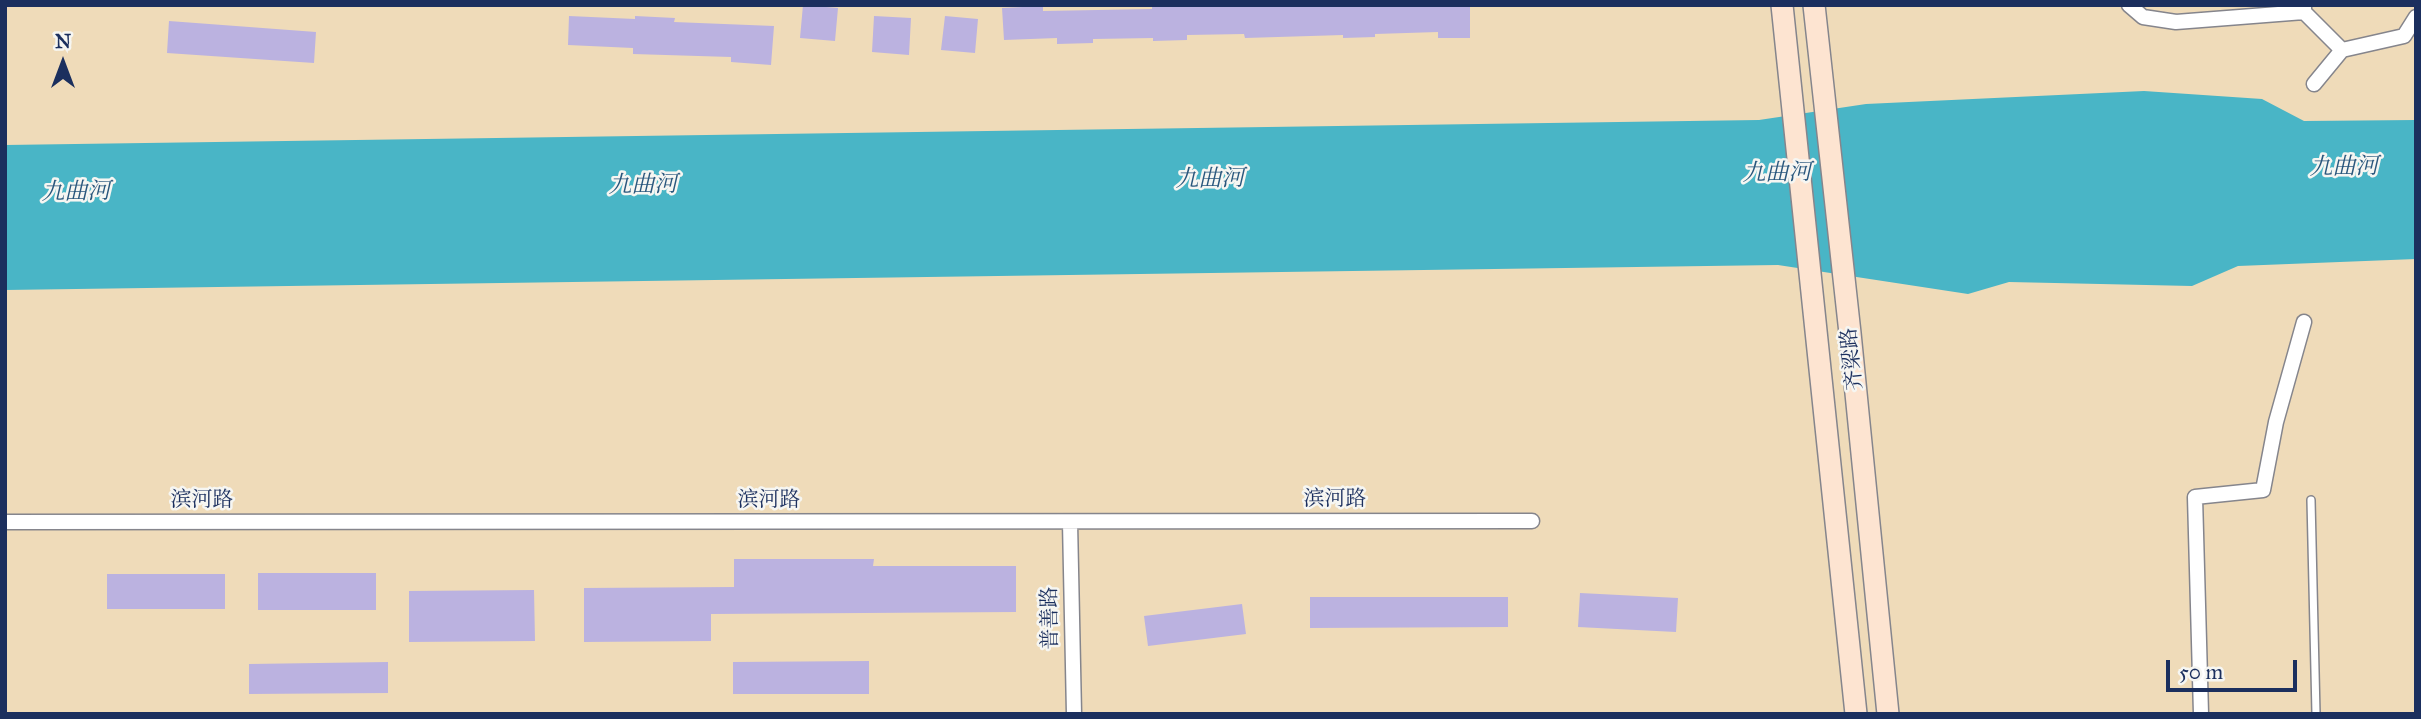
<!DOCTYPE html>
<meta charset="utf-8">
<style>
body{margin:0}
#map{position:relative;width:2421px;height:719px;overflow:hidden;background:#efdbb9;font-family:"IM FELL Great Primer",serif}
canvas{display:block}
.frame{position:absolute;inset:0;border:7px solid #1b2f5e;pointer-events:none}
.north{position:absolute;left:28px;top:28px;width:70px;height:70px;-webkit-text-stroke:5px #f6f6f2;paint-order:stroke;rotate:0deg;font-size:19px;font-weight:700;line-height:28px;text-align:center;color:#1b2f5e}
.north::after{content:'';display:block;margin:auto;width:24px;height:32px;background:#1b2f5e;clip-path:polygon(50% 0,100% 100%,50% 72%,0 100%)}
.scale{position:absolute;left:2166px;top:660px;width:131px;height:32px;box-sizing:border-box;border:4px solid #1b2f5e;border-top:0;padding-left:9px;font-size:21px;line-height:24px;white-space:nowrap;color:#1b2f5e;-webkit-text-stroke:5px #f6f6f2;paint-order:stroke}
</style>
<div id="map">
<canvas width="2421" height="719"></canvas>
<div class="frame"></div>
<div class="north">N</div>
<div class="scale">50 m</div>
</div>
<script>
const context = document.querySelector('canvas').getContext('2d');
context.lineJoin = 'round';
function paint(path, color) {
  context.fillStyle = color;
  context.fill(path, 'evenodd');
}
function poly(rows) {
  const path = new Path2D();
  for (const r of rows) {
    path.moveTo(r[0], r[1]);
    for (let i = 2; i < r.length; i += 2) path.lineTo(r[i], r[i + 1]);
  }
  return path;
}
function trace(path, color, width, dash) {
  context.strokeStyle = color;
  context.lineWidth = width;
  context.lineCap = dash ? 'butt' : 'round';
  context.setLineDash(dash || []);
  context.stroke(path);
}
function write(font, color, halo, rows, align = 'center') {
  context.font = font + ' "IM FELL Great Primer","Noto Serif SC",serif';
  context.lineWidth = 5;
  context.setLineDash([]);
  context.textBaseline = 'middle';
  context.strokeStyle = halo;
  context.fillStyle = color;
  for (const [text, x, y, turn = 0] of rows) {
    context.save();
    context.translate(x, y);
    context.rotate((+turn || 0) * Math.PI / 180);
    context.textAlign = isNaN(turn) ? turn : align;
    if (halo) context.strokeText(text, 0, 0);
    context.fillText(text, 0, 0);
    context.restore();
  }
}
const water = poly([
 [2144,91,2262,99,2304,121,2416,120,2416,259,2238,266,2192,286,2009,282,1968,294,1778,265,5,290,5,145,1759,120,1866,104]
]);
const building = poly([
 [803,5,838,8,835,41,800,38],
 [1164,5,1470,5,1470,38,1438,38,1438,32,1375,34,1375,37,1343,38,1343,35,1245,38,1244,34,1187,35,1187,40,1153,41,1153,38,1093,39,1093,43,1057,44,1057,38,1004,40,1002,8,1043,6,1043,11,1152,9,1152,6],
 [569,16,635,19,635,16,675,18,674,22,774,26,771,65,731,62,731,57,633,54,633,48,568,45],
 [874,16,911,18,909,55,872,52],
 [945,16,978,19,975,53,941,50],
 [169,21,316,32,314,63,167,53],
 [734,559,874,559,873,566,1016,566,1016,612,711,614,711,641,584,642,584,588,734,587],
 [258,573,376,573,376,610,258,610],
 [107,574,225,574,225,609,107,609],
 [534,590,535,641,409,642,409,591],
 [1580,593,1678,598,1676,632,1578,627],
 [1310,597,1508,597,1508,627,1310,628],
 [1242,604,1246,634,1148,646,1144,616],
 [869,661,869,694,733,694,733,662],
 [388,662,388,693,249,694,249,664]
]);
const lane = poly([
 [2311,500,2316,714]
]);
const street = poly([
 [2129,5,2143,17,2176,22,2304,12,2304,5],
 [2304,12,2342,50],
 [2314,84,2342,50,2404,36,2416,17],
 [5,522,1532,521],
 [1070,522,1074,714],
 [2201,714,2195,497,2263,490,2276,422,2304,322]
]);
const secondary = poly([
 [1782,5,1856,714],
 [1814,5,1850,333,1888,714]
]);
const streetNames = [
 ["齐梁路",1853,359,-96],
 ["滨河路",1335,500],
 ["滨河路",202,501],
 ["滨河路",769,501],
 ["普善路",1051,618,-91]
];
const waterNames = [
 ["九曲河",2344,168,-1],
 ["九曲河",1777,174,-1],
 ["九曲河",1210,180,-1],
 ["九曲河",643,186,-1],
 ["九曲河",76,193,-1]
];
paint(water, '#49b5c6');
paint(building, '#bbb2e0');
trace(lane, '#85858c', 10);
trace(street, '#85858c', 17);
trace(secondary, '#85858c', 24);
trace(lane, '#fff', 7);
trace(street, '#fff', 14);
trace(secondary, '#fde4d1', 21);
write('21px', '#1b2f5e', '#f6f6f2', streetNames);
write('italic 23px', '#29577d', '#f6f6f2', waterNames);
</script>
